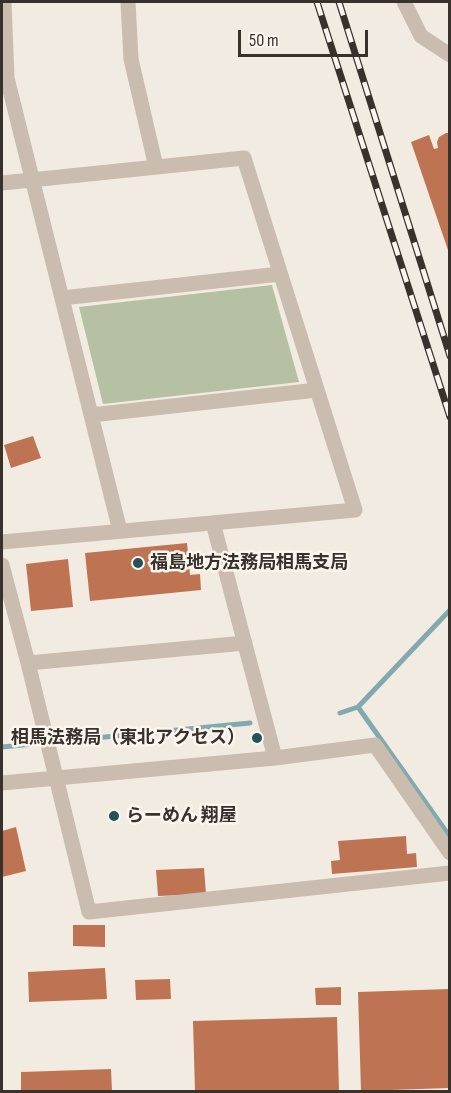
<!DOCTYPE html>
<meta charset="utf-8">
<style>
body{margin:0}
#map{position:relative;width:451px;height:1093px;overflow:hidden;background:#f2ebe2;font-family:"Sofia Sans Condensed",sans-serif}
canvas{display:block}
.frame{position:absolute;inset:0;border:3px solid #39312c;pointer-events:none}
.scale{position:absolute;left:238px;top:30px;width:130px;height:27px;box-sizing:border-box;border:3px solid #39312c;border-top:0;padding-left:8px;font-size:18px;line-height:21px;white-space:nowrap;color:#39312c;-webkit-text-stroke:4px #faf5ee;paint-order:stroke}
</style>
<div id="map">
<canvas width="451" height="1093"></canvas>
<div class="frame"></div>
<div class="scale">50 m</div>
</div>
<script>
const context = document.querySelector('canvas').getContext('2d');
context.lineJoin = 'round';
function paint(path, color) {
  context.fillStyle = color;
  context.fill(path, 'evenodd');
}
function poly(rows) {
  const path = new Path2D();
  for (const r of rows) {
    path.moveTo(r[0], r[1]);
    for (let i = 2; i < r.length; i += 2) path.lineTo(r[i], r[i + 1]);
  }
  return path;
}
function trace(path, color, width, dash) {
  context.strokeStyle = color;
  context.lineWidth = width;
  context.lineCap = dash ? 'butt' : 'round';
  context.setLineDash(dash || []);
  context.stroke(path);
}
function write(font, color, halo, rows, align = 'center') {
  context.font = font + ' "Sofia Sans Condensed","Noto Sans JP",sans-serif';
  context.lineWidth = 5;
  context.setLineDash([]);
  context.textBaseline = 'middle';
  context.strokeStyle = halo;
  context.fillStyle = color;
  for (const [text, x, y, turn = 0] of rows) {
    context.save();
    context.translate(x, y);
    context.rotate((+turn || 0) * Math.PI / 180);
    context.textAlign = isNaN(turn) ? turn : align;
    if (halo) context.strokeText(text, 0, 0);
    context.fillText(text, 0, 0);
    context.restore();
  }
}
const green = poly([
 [272,285,299,382,103,404,79,307]
]);
const stream = poly([
 [358,707,450,837],
 [340,713,358,707,450,610],
 [2,747,250,723]
]);
const building = poly([
 [446,133,450,133,449,253,411,142,429,135,434,149,438,148,437,142,439,137],
 [33,436,41,458,11,468,4,445],
 [187,543,190,575,200,574,201,590,90,601,85,553],
 [68,559,73,607,31,611,26,564],
 [16,827,26,871,2,877,2,831],
 [406,836,407,854,416,853,417,867,332,874,331,861,340,860,338,841],
 [204,868,206,894,158,896,156,870],
 [73,925,105,925,105,947,73,946],
 [105,968,107,999,29,1002,28,972],
 [170,979,171,999,136,1000,135,980],
 [341,987,341,1005,316,1005,315,988],
 [450,989,450,1088,361,1091,358,992],
 [337,1017,339,1091,195,1092,193,1021],
 [111,1069,112,1092,21,1092,21,1072]
]);
const minor = poly([
 [4,2,7,78,120,531],
 [128,2,131,59,156,167],
 [404,2,421,36,450,55],
 [2,183,244,158,355,510,2,542],
 [62,298,280,274],
 [91,415,317,390],
 [213,523,275,758],
 [2,565,28,663,89,912,450,873],
 [28,663,245,643],
 [2,783,275,758,375,745,450,853]
]);
const rail = poly([
 [317,2,450,417],
 [339,2,450,356]
]);
const markers = [
 [138,563,6,"#235258"],
 [257,738,6,"#235258"],
 [114,816,6,"#235258"]
];
const poiNames = [
 ["福島地方法務局相馬支局",150,563],
 ["相馬法務局（東北アクセス）",245,738,"right"],
 ["らーめん 翔屋",126,816]
];
paint(green, '#b5c1a2');
trace(stream, '#82a9ae', 5);
paint(building, '#be7453');
trace(minor, '#cabcae', 15);
trace(rail, '#39312c', 7);
trace(rail, '#faf5ee', 4.5, [14]);
for (const [x, y, r, color] of markers) {
  const dot = new Path2D();
  dot.arc(x, y, r, 0, 2 * Math.PI);
  context.fillStyle = color;
  context.fill(dot);
  trace(dot, '#faf5ee', 2);
}
write('bold 18px', '#39312c', '#faf5ee', poiNames, 'left');
</script>
